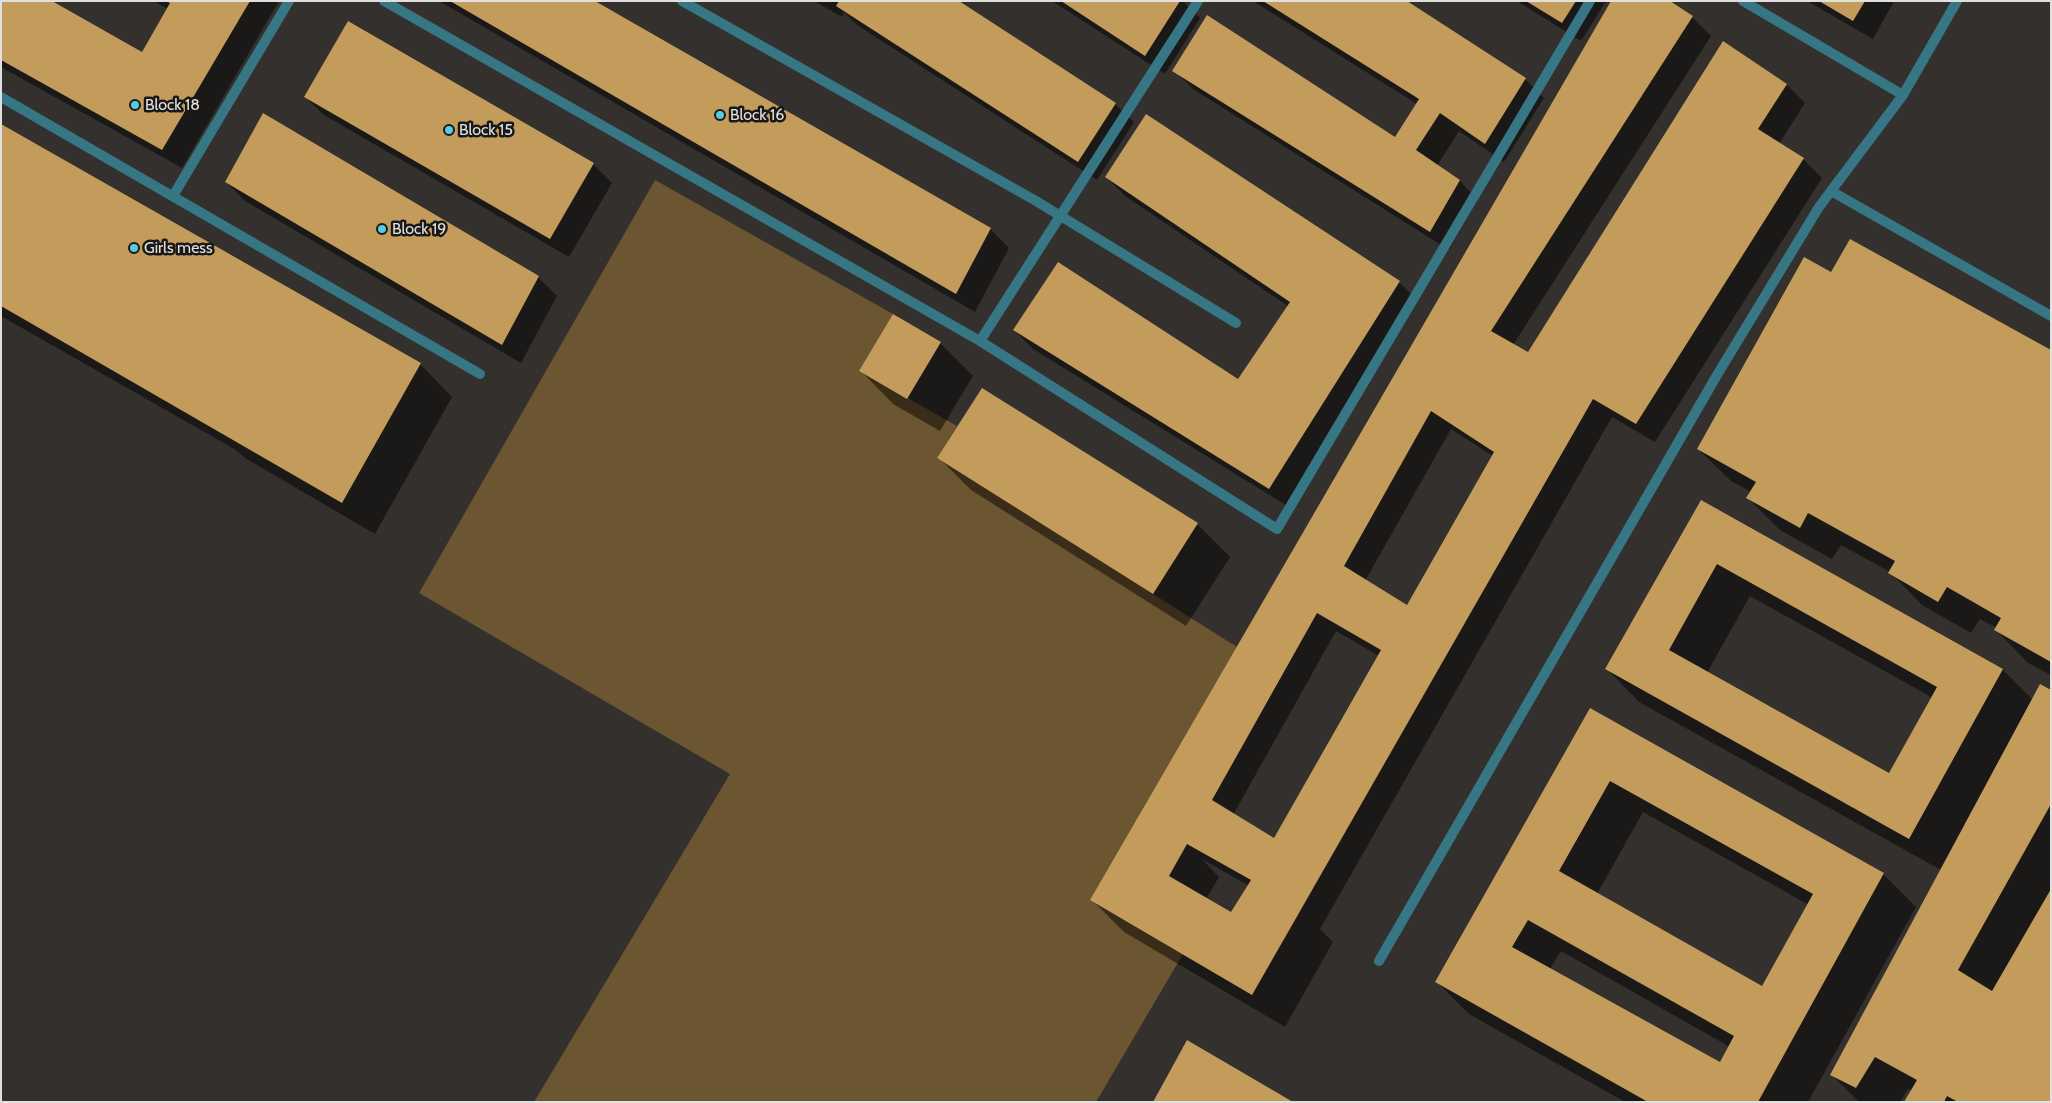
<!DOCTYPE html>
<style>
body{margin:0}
#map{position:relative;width:2052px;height:1103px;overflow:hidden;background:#33302d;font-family:Cabin,sans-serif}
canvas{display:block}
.frame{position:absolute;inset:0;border:2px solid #e1e0de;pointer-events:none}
</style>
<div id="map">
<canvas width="2052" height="1103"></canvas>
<div class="frame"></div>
</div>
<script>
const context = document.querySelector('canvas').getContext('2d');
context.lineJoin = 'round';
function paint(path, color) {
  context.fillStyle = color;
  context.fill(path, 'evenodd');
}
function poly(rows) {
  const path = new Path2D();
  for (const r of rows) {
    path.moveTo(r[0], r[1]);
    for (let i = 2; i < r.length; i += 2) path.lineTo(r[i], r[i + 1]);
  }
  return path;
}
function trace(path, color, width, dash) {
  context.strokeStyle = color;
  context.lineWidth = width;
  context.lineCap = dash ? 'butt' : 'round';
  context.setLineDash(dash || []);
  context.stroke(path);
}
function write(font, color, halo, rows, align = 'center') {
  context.font = font + ' Cabin,sans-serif';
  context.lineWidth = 5;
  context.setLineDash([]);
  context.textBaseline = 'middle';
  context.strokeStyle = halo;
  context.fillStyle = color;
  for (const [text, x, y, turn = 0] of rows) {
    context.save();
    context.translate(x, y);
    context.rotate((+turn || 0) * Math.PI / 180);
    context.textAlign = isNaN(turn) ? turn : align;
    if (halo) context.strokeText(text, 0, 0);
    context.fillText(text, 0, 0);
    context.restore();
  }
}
const green = poly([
 [655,180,893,314,860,371,957,426,937,458,1237,647,1139,816,1183,954,1096,1102,534,1102,730,774,419,593]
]);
const shadow = poly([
 [1,1,143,54,168,9,153,1,279,1,182,168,1,67],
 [439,1,593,1,990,229,1009,248,975,312],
 [814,1,957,1,1115,104,1134,122,1097,180,857,25,844,12,842,17],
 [1052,1,1183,1,1200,18,1165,74],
 [1253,1,1405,1,1525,79,1544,98,1504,162,1459,131,1437,166,1460,181,1478,200,1449,250,1193,89,1174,70,1396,139,1417,104],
 [1517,1,1606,1,1581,41],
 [1668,1,1692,17,1711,36,1513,345,1529,354,1787,85,1805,103,1779,144,1803,159,1822,178,1655,442,1612,417,1320,929,1333,942,1285,1027,1124,932,1092,900],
 [1451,429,1493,456,1407,607,1365,581],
 [1336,631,1379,656,1274,840,1233,815],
 [1202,859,1249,886,1231,914,1206,899,1219,877],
 [1807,1,1894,1,1873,39],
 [305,97,593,164,612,183,569,257,324,115],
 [1,125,420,364,452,397,375,534,245,458,236,450,1,316],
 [1106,177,1399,282,1418,301,1289,507,1033,349,1014,330,1239,380,1288,306,1125,196],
 [226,182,538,277,557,296,521,363,245,201],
 [1832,274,2051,352,2051,675,2028,663,1996,630,1997,628,1980,619,1971,633,1922,605,1890,572,1841,545,1832,559,1780,530,1748,498,1751,492,1731,481,1698,449],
 [894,316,940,343,973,376,940,431,893,404,861,371],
 [982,389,1197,524,1230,557,1186,626,971,490,939,458],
 [1701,502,2003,670,2033,700,2051,692,2051,1102,1906,1102,1912,1091,1908,1089,1900,1102,1859,1102,1831,1074,1941,870,1639,702,1607,669],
 [1750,596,1933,698,1890,775,1707,673],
 [1590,709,1883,874,1916,907,1808,1102,1625,1102,1469,1014,1436,981],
 [1643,812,1809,905,1762,988,1597,894],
 [1561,951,1730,1047,1720,1064,1550,969]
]);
const building = poly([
 [1,1,52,1,142,52,170,3,166,1,250,1,162,150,1,60],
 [450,1,595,1,991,228,956,294],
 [839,1,959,1,1116,103,1078,162,836,6],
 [1061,1,1180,1,1145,56],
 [1263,1,1407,1,1526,78,1485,144,1440,113,1416,150,1460,180,1430,232,1172,71,1207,15,1395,137,1419,99],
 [1526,1,1576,1,1562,23],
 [1611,1,1670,1,1693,16,1491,331,1528,352,1723,41,1787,84,1758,129,1804,158,1636,424,1593,399,1252,995,1090,900],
 [1431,411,1494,452,1407,605,1344,566],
 [1317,613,1381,650,1274,838,1212,800],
 [1187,844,1251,880,1231,912,1169,876],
 [1819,1,1865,1,1853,21],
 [348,21,594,163,550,239,304,97],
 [263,113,539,276,502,345,225,182],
 [1146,114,1400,281,1269,489,1013,330,1058,262,1238,379,1290,302,1105,177],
 [1,124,421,363,342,503,1,306],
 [1850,239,2051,350,2051,662,1994,630,2001,618,1947,587,1938,602,1888,573,1895,561,1808,513,1800,528,1746,498,1756,482,1697,449,1804,257,1831,272],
 [893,314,941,342,907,399,859,371],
 [982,388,1198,523,1153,594,937,458],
 [1701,500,2003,669,1909,839,1605,669],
 [1717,564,1937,687,1889,773,1669,650],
 [2040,684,2051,690,2051,804,1958,970,1992,991,2051,889,2051,1102,1958,1102,1947,1096,1944,1102,1904,1102,1917,1080,1875,1057,1856,1088,1830,1075],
 [1590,708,1884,873,1758,1102,1648,1102,1435,982],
 [1610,781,1813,894,1762,986,1559,871],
 [1528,920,1734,1036,1720,1062,1512,947],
 [1187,1040,1293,1102,1153,1102]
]);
const lane = poly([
 [384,1,980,341,1277,529,1590,1],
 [682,1,1036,201,1236,323],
 [1743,1,1903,95],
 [1,97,480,374],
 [1831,191,2051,316],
 [173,196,289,1],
 [980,341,1198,1],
 [1379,961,1717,375,1819,207,1903,95,1957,1]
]);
const markers = [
 [135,105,5,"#58c9e3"],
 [720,115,5,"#58c9e3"],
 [449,130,5,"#58c9e3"],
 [382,229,5,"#58c9e3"],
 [134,248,5,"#58c9e3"]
];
const poiNames = [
 ["Block 18",145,105],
 ["Block 16",730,115],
 ["Block 15",459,130],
 ["Block 19",392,229],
 ["Girls mess",144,248]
];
paint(green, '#6c5531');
paint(shadow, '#0007');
paint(building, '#c39c5c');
trace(lane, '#367685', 10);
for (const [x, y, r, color] of markers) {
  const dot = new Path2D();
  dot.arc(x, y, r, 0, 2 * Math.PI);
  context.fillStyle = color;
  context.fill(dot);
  trace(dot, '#191817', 2);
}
write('16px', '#e1e0de', '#191817', poiNames, 'left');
</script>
